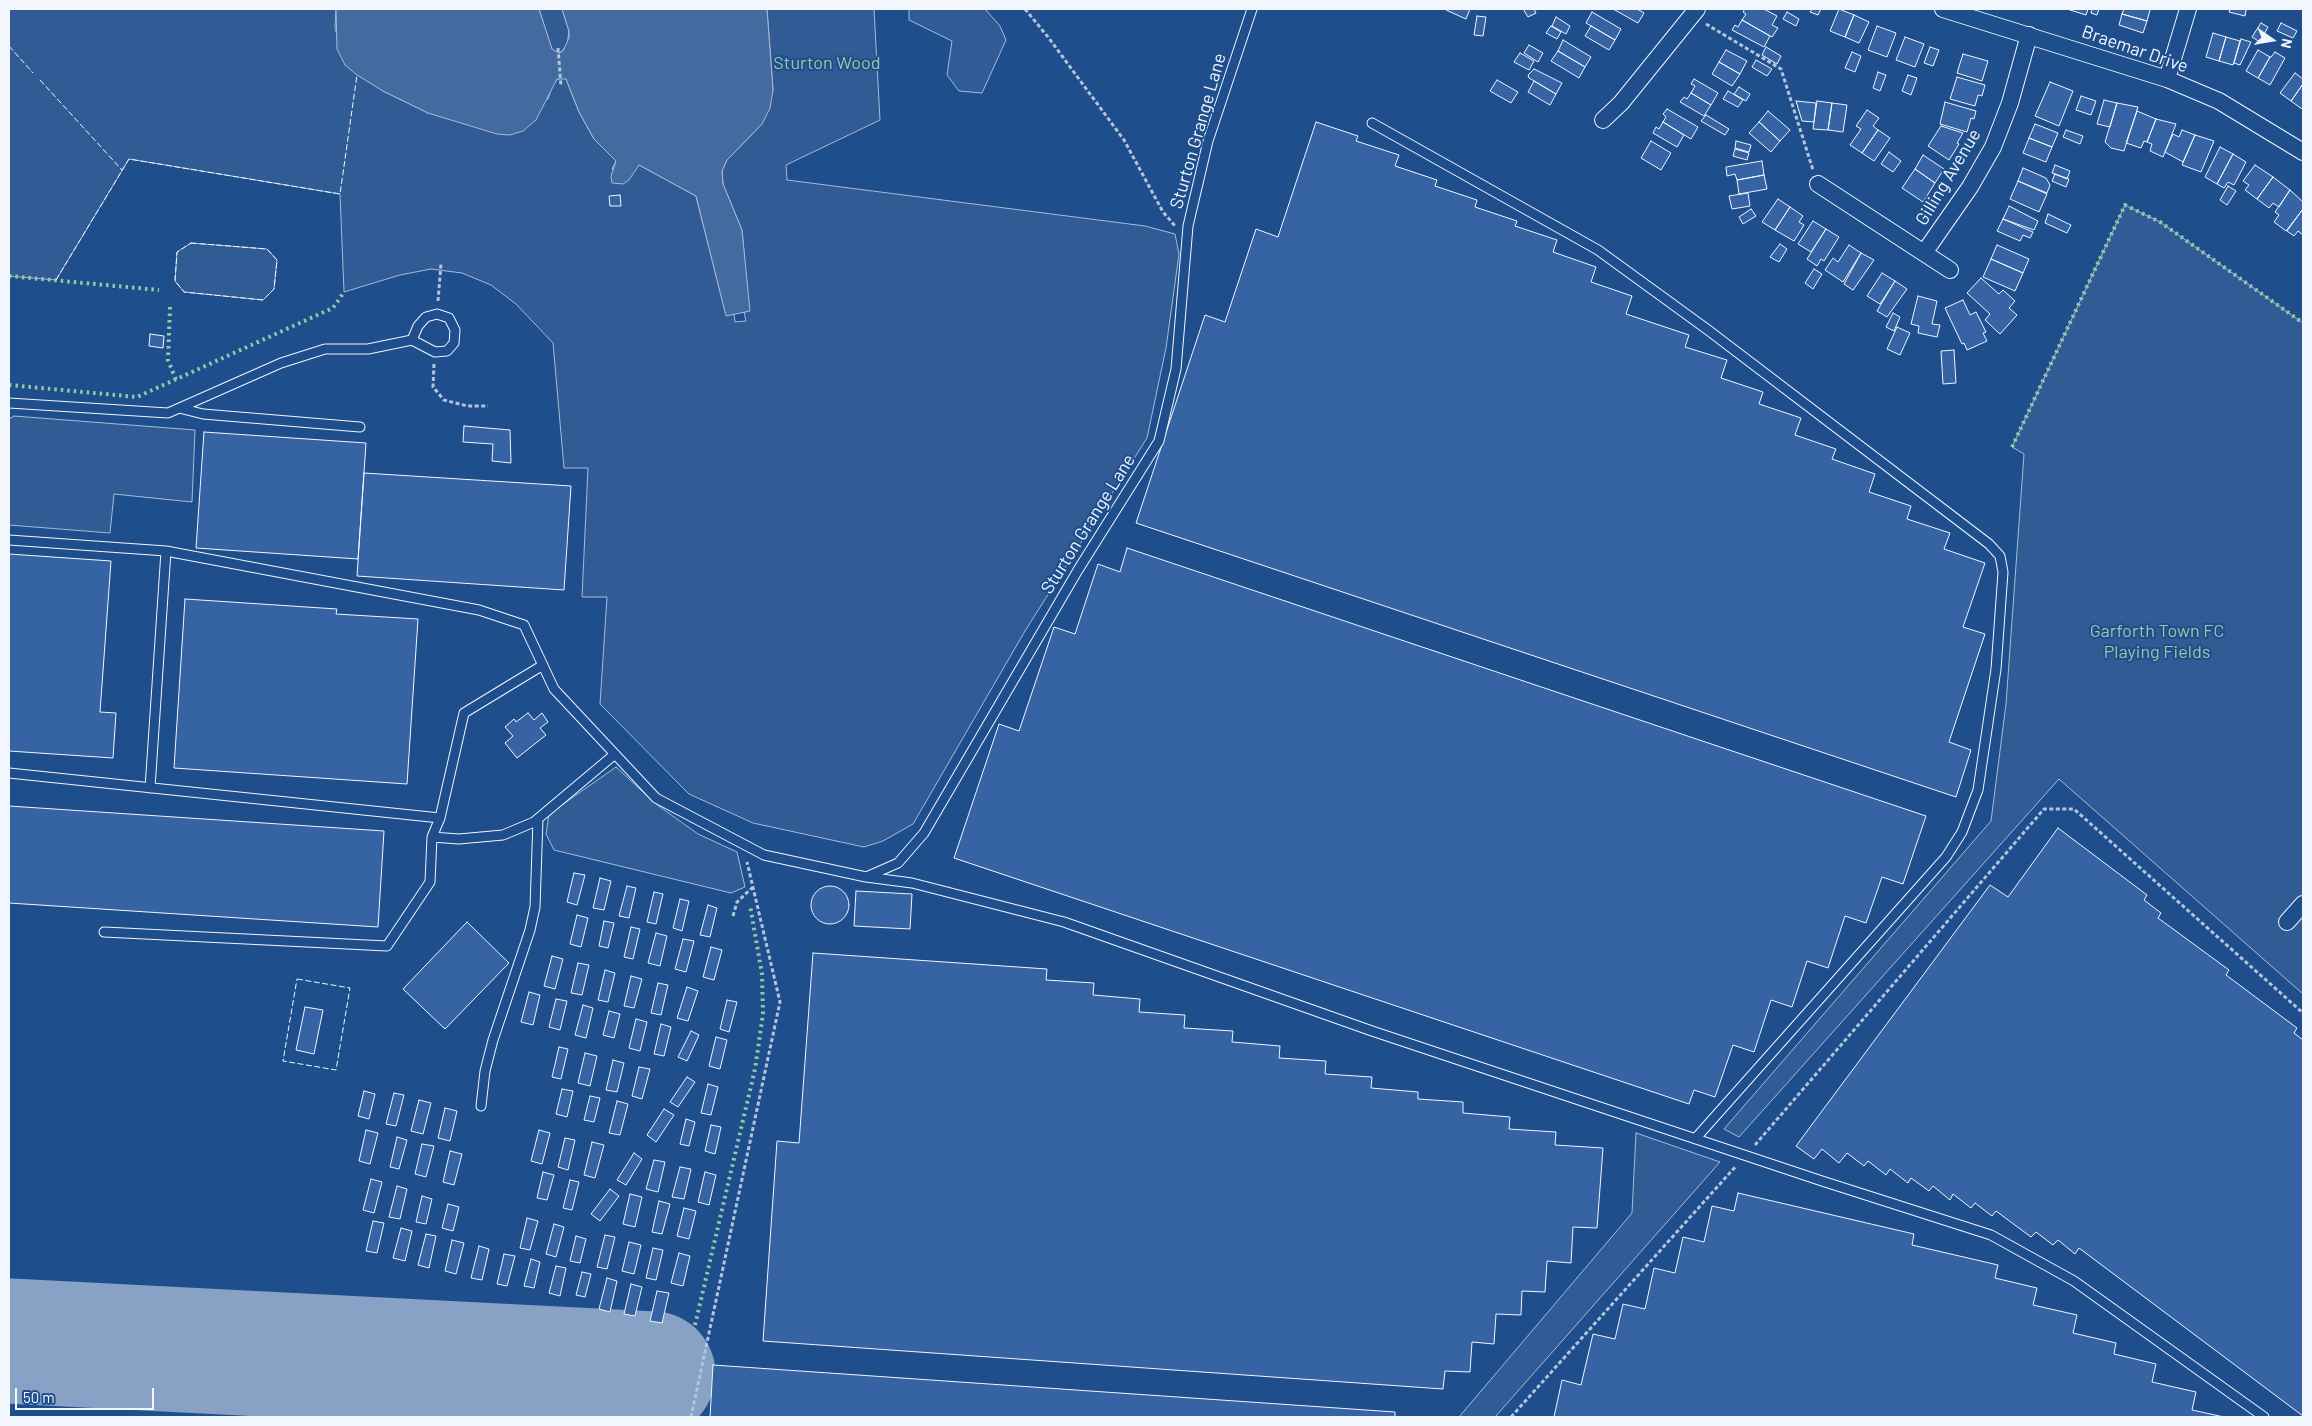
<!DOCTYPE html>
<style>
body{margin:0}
#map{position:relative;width:2312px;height:1426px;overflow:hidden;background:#1f4e8c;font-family:Barlow,sans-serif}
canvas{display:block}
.frame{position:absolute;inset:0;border:10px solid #f2f6ff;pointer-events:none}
.north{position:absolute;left:2247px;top:15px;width:50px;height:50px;-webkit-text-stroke:4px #1f4e8c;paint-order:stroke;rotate:103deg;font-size:14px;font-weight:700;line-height:20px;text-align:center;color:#f2f6ff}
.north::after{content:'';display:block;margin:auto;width:18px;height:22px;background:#f2f6ff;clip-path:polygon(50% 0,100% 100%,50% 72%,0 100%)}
.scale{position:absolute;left:15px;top:1388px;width:139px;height:22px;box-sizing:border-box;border:2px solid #f2f6ff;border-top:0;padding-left:6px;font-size:15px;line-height:18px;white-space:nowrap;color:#f2f6ff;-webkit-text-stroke:4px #1f4e8c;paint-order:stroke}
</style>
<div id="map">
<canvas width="2312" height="1426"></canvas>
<div class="frame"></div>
<div class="north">N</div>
<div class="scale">50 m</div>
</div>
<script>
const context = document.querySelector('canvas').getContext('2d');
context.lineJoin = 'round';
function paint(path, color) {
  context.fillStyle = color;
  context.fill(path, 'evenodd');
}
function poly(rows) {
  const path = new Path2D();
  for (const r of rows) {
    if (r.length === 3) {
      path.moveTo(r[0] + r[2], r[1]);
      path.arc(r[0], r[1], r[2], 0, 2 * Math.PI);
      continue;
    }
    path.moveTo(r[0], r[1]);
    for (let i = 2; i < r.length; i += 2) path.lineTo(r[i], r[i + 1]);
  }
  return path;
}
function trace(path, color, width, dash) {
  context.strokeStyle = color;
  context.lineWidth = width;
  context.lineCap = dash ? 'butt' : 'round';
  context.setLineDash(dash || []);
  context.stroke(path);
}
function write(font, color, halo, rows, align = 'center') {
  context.font = font + ' Barlow,sans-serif';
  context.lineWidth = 4;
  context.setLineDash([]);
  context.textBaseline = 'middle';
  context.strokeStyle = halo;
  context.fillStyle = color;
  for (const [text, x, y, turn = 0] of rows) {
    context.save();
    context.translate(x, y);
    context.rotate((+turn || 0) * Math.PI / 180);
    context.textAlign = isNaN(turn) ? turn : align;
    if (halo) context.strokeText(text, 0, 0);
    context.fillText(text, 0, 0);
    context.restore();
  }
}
const built = poly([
 [9,9,336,9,335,28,345,65,383,91,428,113,548,99,553,84,558,79,563,78,566,79,579,112,594,139,616,161,612,169,639,165,696,196,726,315,734,314,735,322,746,321,744,312,749,311,742,230,723,184,722,171,727,160,762,124,773,90,767,9,874,9,880,120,786,165,787,180,1145,226,1175,234,1179,254,1166,348,1147,438,1025,631,913,824,883,841,864,847,753,823,689,794,600,704,607,597,582,597,588,468,564,468,553,343,516,304,491,285,462,273,431,269,400,275,344,292,340,194,129,159,56,280,9,276,9,9],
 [539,9,562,9,569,31,567,45,561,52,557,53,552,50,539,9],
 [909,9,985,9,1000,26,1006,40,982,93,959,91,947,75,952,41,909,20,909,9],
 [2125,205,2160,222,2303,323,2303,994,2059,779,1739,1137,1724,1129,1991,821,2006,704,2024,454,2012,447,2125,205],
 [191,243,267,249,277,260,274,289,263,300,184,292,175,281,177,252,191,243],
 [14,416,195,430,192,502,114,494,110,533,9,525,9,419,14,416],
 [616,767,656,804,698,834,737,852,745,887,731,893,554,850,546,834,549,814,616,767],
 [1636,1133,1720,1162,1495,1417,1459,1417,1632,1213,1636,1133]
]);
const water = poly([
 [336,9,539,9,552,49,559,53,563,51,569,38,569,31,562,9,767,9,773,90,770,108,762,124,727,160,722,171,723,184,742,230,750,311,726,316,696,196,639,165,629,180,623,184,612,183,611,176,616,161,594,139,579,112,566,79,557,79,536,120,523,131,510,135,497,134,428,113,383,91,357,75,345,65,337,49,336,9]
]);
const runway = poly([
 [9,1341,653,1374]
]);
const building = poly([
 [1447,9,1470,9,1466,19,1446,10,1447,9],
 [1523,9,1534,9,1536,13,1528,17,1523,9],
 [1613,9,1637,9,1644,13,1638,23,1613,9],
 [1745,9,1764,9,1777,16,1772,25,1778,28,1772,37,1742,20,1746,14,1743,12,1745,9],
 [1812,9,1821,9,1818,15,1810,12,1812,9],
 [1839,9,1854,15,1845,37,1830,31,1839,9],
 [2067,9,2088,9,2086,15,2067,9],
 [2092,9,2099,9,2097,15,2091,13,2092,9],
 [2124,9,2147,9,2150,10,2147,21,2122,14,2124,9],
 [2230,9,2249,9,2246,10,2245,16,2229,12,2230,9],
 [1592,12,1621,29,1615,40,1586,23,1592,12],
 [1787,12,1799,19,1796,26,1783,19,1787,12],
 [2122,14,2147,21,2143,33,2119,25,2122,14],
 [1854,15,1869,22,1859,43,1845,37,1854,15],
 [1477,16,1486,17,1483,36,1474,35,1477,16],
 [1556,17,1570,26,1566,34,1552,26,1556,17],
 [1742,20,1770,36,1764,47,1732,30,1735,25,1738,27,1742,20],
 [2261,23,2268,27,2260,42,2252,37,2261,23],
 [2281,23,2297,31,2293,38,2277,31,2281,23],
 [1551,26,1561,32,1557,39,1546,33,1551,26],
 [1591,26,1615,40,1609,50,1585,36,1591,26],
 [1877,26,1896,33,1887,57,1868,50,1877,26],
 [2213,33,2226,37,2219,61,2206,57,2213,33],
 [1905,37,1924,44,1915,67,1896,60,1905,37],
 [2226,37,2240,41,2233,65,2219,61,2226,37],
 [2241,39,2251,42,2240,65,2234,63,2241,39],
 [1563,40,1591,57,1585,67,1558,51,1563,40],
 [1529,45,1543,53,1538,62,1524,53,1529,45],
 [1766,47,1781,56,1777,64,1762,55,1766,47],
 [1930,47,1939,50,1933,66,1924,63,1930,47],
 [1726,50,1747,61,1740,74,1719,62,1726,50],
 [2258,50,2270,57,2258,78,2246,71,2258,50],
 [1558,51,1585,67,1579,78,1551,61,1558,51],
 [1852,52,1861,56,1855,72,1845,68,1852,52],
 [2275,52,2285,58,2270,85,2258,78,2270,57,2271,57,2275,52],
 [1520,53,1534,61,1529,70,1514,62,1520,53],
 [1963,54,1988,61,1982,81,1957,73,1963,54],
 [1756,60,1772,69,1767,76,1752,67,1756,60],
 [1719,62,1740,74,1732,86,1712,74,1719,62],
 [1534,69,1562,83,1556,94,1529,78,1528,75,1534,69],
 [1878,72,1886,75,1880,91,1873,88,1878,72],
 [2295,73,2303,79,2303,84,2291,101,2280,93,2295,73],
 [1908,75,1917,78,1911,95,1902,91,1908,75],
 [1957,77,1985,85,1982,96,1978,95,1975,106,1950,99,1957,77],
 [1694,79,1718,93,1711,105,1691,93,1695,86,1691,84,1694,79],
 [1497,80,1518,92,1511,103,1490,91,1497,80],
 [1534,81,1556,94,1550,105,1528,92,1534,81],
 [2050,82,2073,91,2059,126,2035,116,2050,82],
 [2303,84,2303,108,2302,109,2291,101,2303,84],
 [1739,87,1750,94,1746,101,1734,94,1739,87],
 [1728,91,1743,100,1738,107,1723,99,1728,91],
 [1691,93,1711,105,1704,116,1680,102,1684,97,1687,99,1691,93],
 [2081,96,2096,101,2091,115,2076,110,2081,96],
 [2104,100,2117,103,2110,127,2097,124,2104,100],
 [1796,101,1816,103,1814,122,1802,121,1796,101],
 [1817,101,1832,103,1828,130,1813,129,1817,101],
 [1945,102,1976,111,1974,119,1971,118,1967,132,1940,124,1945,102],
 [1832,103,1847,105,1843,132,1828,130,1832,103],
 [2117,103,2138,107,2124,151,2111,148,2105,142,2117,103],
 [1667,109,1698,127,1691,139,1663,122,1666,117,1663,114,1667,109],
 [1867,110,1879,118,1873,126,1878,130,1862,153,1850,145,1861,129,1856,126,1867,110],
 [1768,111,1790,130,1780,141,1759,122,1768,111],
 [2137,111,2156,119,2147,142,2144,141,2141,148,2126,143,2137,111],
 [1706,115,1729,129,1725,135,1701,121,1706,115],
 [2156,119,2176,124,2163,157,2150,151,2152,144,2147,142,2156,119],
 [1316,122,1358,136,1356,141,1399,155,1395,166,1437,180,1435,186,1477,200,1475,207,1517,221,1515,226,1557,240,1553,252,1596,267,1591,282,1632,296,1626,314,1689,335,1685,347,1727,360,1721,378,1763,392,1759,404,1801,418,1795,435,1836,449,1832,459,1875,474,1869,492,1911,506,1907,519,1950,533,1944,549,1985,563,1963,627,1985,634,1949,742,1971,750,1956,797,1136,523,1205,315,1225,322,1256,229,1278,237,1316,122],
 [1663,122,1684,135,1677,147,1653,133,1656,127,1659,129,1663,122],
 [1759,122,1780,141,1771,152,1749,133,1759,122],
 [2035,124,2058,133,2052,147,2029,138,2035,124],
 [1941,126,1963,133,1957,143,1959,144,1949,160,1928,146,1941,126],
 [1878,130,1890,138,1874,161,1862,153,1878,130],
 [2066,130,2083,136,2080,144,2063,137,2066,130],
 [2182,130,2195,135,2183,162,2165,152,2173,134,2179,137,2182,130],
 [2195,135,2214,141,2201,172,2182,165,2195,135],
 [2029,138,2052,147,2046,162,2023,153,2029,138],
 [1651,141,1671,153,1661,170,1641,158,1651,141],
 [1736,141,1751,145,1749,152,1735,148,1736,141],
 [2220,147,2233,154,2217,184,2205,177,2220,147],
 [1735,149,1749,153,1747,160,1733,156,1735,149],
 [1889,152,1901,161,1893,172,1881,164,1889,152],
 [2233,154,2246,162,2234,185,2228,182,2224,188,2217,184,2233,154],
 [1923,155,1944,169,1935,183,1915,169,1923,155],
 [1762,161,1764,175,1737,180,1735,174,1727,176,1726,167,1762,161],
 [2055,165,2070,171,2067,179,2052,173,2055,165],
 [2255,165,2273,177,2257,199,2245,190,2249,185,2243,181,2255,165],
 [2023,168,2046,178,2050,185,2047,193,2018,181,2023,168],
 [1915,169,1935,183,1923,202,1902,188,1915,169],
 [2055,174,2069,179,2066,187,2052,181,2055,174],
 [1764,175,1767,189,1739,194,1737,180,1764,175],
 [2273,177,2290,190,2279,207,2273,203,2269,208,2257,199,2273,177],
 [2018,181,2047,194,2039,212,2010,199,2018,181],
 [2228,186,2236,191,2227,205,2220,200,2228,186],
 [2290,190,2303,202,2303,209,2286,231,2274,222,2279,215,2275,212,2290,190],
 [1748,193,1750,206,1732,209,1729,196,1748,193],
 [620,195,621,206,610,206,609,196,620,195],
 [1778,199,1790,207,1775,230,1762,222,1778,199],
 [2009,206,2038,221,2034,230,2003,219,2009,206],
 [1790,207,1803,216,1799,222,1804,225,1794,241,1775,230,1790,207],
 [1751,209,1756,216,1743,224,1739,217,1751,209],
 [2303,209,2303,235,2298,231,2294,236,2287,231,2303,209],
 [2048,214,2071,225,2067,233,2045,223,2048,214],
 [2003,219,2033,232,2030,238,2023,235,2020,241,1997,231,2003,219],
 [1813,221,1826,229,1811,252,1798,244,1813,221],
 [1826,229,1839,237,1824,261,1821,259,1817,266,1807,259,1826,229],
 [1780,244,1787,249,1779,262,1770,257,1780,244],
 [1849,245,1861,253,1843,282,1825,270,1833,258,1838,262,1849,245],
 [1997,245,2029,259,2023,273,1991,259,1997,245],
 [1861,253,1874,260,1853,290,1844,284,1861,253],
 [1991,259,2023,273,2015,291,1983,277,1991,259],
 [1814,269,1822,274,1813,289,1805,283,1814,269],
 [1882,273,1895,281,1880,304,1867,296,1882,273],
 [1981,278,1999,294,2003,290,2015,301,2009,308,2017,315,2000,334,1985,320,1990,314,1967,293,1981,278],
 [1895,281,1907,289,1887,317,1877,311,1895,281],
 [1918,296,1937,301,1932,324,1940,325,1937,337,1918,333,1919,326,1911,324,1918,296],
 [1963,300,1970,315,1976,312,1986,332,1983,333,1987,341,1967,350,1964,343,1962,344,1945,308,1963,300],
 [1893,313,1900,317,1894,331,1886,327,1893,313],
 [1897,327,1910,333,1900,355,1887,349,1897,327],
 [150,334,164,336,163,348,149,346,150,334],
 [1954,350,1956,383,1943,384,1941,351,1954,350],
 [464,426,510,430,511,463,492,461,493,444,463,442,464,426],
 [204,432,366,443,358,559,196,548,204,432],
 [364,473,571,486,564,590,357,576,364,473],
 [1127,548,1926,816,1903,884,1882,877,1866,923,1845,916,1828,968,1807,961,1792,1007,1771,1000,1754,1052,1733,1045,1715,1097,1694,1090,1689,1104,954,858,999,724,1019,731,1054,627,1075,634,1098,564,1120,572,1127,548],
 [9,554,111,561,100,712,116,713,113,758,9,751,9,554],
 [185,599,337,609,336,614,418,619,407,784,174,768,185,599],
 [528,713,534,720,542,713,548,722,540,728,546,735,517,758,505,743,513,736,505,727,514,719,516,722,528,713],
 [9,806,384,831,378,927,9,903,9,806],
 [2058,828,2147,895,2144,900,2161,913,2158,918,2229,970,2226,975,2297,1028,2294,1033,2303,1040,2303,1416,2079,1248,2075,1254,2058,1240,2053,1245,2036,1232,2031,1237,1996,1211,1992,1216,1975,1203,1971,1208,1953,1194,1950,1200,1933,1186,1929,1191,1911,1178,1908,1183,1890,1169,1886,1175,1868,1161,1864,1166,1847,1153,1839,1163,1822,1149,1814,1159,1796,1146,1990,885,2008,897,2058,828],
 [574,873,585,875,577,905,567,902,574,873],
 [600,878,611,881,604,910,593,908,600,878],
 [830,905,19],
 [627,886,636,888,629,918,619,916,627,886],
 [856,891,912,894,910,929,854,926,856,891],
 [654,892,663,894,656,924,647,922,654,892],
 [680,899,689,901,682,931,673,928,680,899],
 [708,905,717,908,710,937,700,935,708,905],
 [577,915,588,918,581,947,570,944,577,915],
 [604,921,614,923,608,948,599,946,604,921],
 [467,922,509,963,445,1029,403,989,467,922],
 [631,927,640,929,633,959,624,957,631,927],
 [656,933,667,936,660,966,648,963,656,933],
 [683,939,694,941,686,972,675,969,683,939],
 [711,947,722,950,714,980,703,977,711,947],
 [813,953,1047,969,1046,980,1094,983,1093,995,1140,999,1139,1012,1185,1015,1184,1028,1233,1031,1232,1042,1280,1046,1279,1058,1326,1061,1325,1074,1372,1077,1371,1088,1418,1092,1418,1099,1463,1102,1463,1113,1510,1117,1509,1129,1556,1132,1555,1145,1603,1148,1597,1228,1573,1227,1571,1263,1547,1261,1545,1292,1522,1291,1521,1315,1496,1314,1494,1344,1472,1342,1470,1372,1445,1371,1443,1389,763,1341,777,1141,799,1143,813,953],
 [552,956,563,959,555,989,544,986,552,956],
 [578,963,589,965,582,995,571,993,578,963],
 [605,970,615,973,608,1002,598,1000,605,970],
 [631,976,642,979,634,1008,624,1006,631,976],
 [658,983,668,985,661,1015,651,1013,658,983],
 [687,987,698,991,688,1021,677,1018,687,987],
 [529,992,540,995,533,1025,521,1022,529,992],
 [556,999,567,1001,560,1030,549,1027,556,999],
 [727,1000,737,1002,729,1032,720,1029,727,1000],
 [583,1005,593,1008,586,1038,575,1035,583,1005],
 [305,1007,323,1010,314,1054,296,1050,305,1007],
 [609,1011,620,1014,614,1038,603,1035,609,1011],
 [636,1019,647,1022,640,1051,629,1048,636,1019],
 [661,1024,671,1027,664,1056,654,1054,661,1024],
 [691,1031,699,1035,687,1061,678,1057,691,1031],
 [716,1037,727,1040,720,1069,709,1066,716,1037],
 [559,1047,568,1049,561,1079,552,1077,559,1047],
 [585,1053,597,1056,590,1086,578,1083,585,1053],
 [613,1060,624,1063,617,1092,606,1090,613,1060],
 [639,1067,650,1069,642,1099,632,1096,639,1067],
 [687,1077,695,1082,678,1107,670,1102,687,1077],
 [708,1084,718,1087,711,1115,701,1113,708,1084],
 [562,1089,573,1091,567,1117,556,1114,562,1089],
 [364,1091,375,1094,369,1119,358,1116,364,1091],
 [394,1093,404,1095,396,1126,386,1124,394,1093],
 [590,1096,600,1098,594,1122,584,1120,590,1096],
 [419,1100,431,1103,423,1134,411,1131,419,1100],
 [617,1101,628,1104,620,1135,609,1133,617,1101],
 [445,1108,457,1111,450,1141,438,1138,445,1108],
 [664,1109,674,1115,656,1142,647,1135,664,1109],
 [686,1119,695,1122,689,1146,680,1144,686,1119],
 [711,1125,721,1127,715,1154,705,1151,711,1125],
 [366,1130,378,1133,370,1164,359,1161,366,1130],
 [539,1130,550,1133,542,1164,531,1161,539,1130],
 [397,1137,407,1140,399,1169,390,1167,397,1137],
 [565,1138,575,1140,568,1170,558,1167,565,1138],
 [592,1142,604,1145,595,1178,584,1175,592,1142],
 [422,1144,434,1146,426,1177,415,1174,422,1144],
 [450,1151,462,1154,454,1185,443,1182,450,1151],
 [634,1153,642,1159,626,1185,617,1180,634,1153],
 [654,1160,665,1162,658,1192,646,1189,654,1160],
 [680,1167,691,1169,684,1199,672,1197,680,1167],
 [543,1172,554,1175,547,1200,537,1198,543,1172],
 [705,1172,716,1175,709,1205,698,1202,705,1172],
 [371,1179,382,1182,374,1213,363,1210,371,1179],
 [570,1180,579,1182,572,1210,563,1208,570,1180],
 [397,1186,407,1189,400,1219,389,1217,397,1186],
 [610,1189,619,1196,600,1221,591,1214,610,1189],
 [1738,1193,1914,1234,1912,1245,1998,1265,1995,1278,2037,1288,2033,1305,2077,1315,2073,1333,2116,1343,2114,1354,2156,1364,2152,1382,2196,1392,2192,1410,2224,1417,1554,1417,1562,1380,1581,1385,1593,1334,1615,1339,1623,1304,1645,1309,1654,1268,1675,1273,1683,1237,1704,1242,1712,1206,1734,1211,1738,1193],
 [630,1194,642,1197,635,1227,623,1224,630,1194],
 [422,1196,432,1199,426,1224,416,1222,422,1196],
 [659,1201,670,1204,662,1234,652,1232,659,1201],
 [448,1204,459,1207,453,1231,442,1228,448,1204],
 [684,1208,696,1211,689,1239,677,1236,684,1208],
 [527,1218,538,1221,530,1250,520,1248,527,1218],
 [373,1221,384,1223,377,1253,366,1251,373,1221],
 [554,1224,564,1227,556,1257,546,1254,554,1224],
 [401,1228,412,1231,405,1261,393,1258,401,1228],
 [426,1234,436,1236,429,1268,418,1265,426,1234],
 [605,1235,615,1237,607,1269,597,1267,605,1235],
 [576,1236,586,1239,580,1263,570,1261,576,1236],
 [452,1240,464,1243,456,1274,445,1271,452,1240],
 [629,1242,641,1245,634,1274,622,1271,629,1242],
 [479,1246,489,1249,482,1280,471,1278,479,1246],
 [653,1248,663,1250,656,1280,646,1278,653,1248],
 [679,1253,690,1256,683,1286,671,1283,679,1253],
 [504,1254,515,1256,507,1286,497,1284,504,1254],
 [531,1259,540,1262,534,1288,524,1286,531,1259],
 [556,1266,566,1268,560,1296,549,1293,556,1266],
 [582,1272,591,1274,585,1297,576,1295,582,1272],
 [607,1278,617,1281,610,1312,599,1309,607,1278],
 [631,1284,642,1287,635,1316,624,1314,631,1284],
 [657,1291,669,1293,662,1323,650,1321,657,1291],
 [713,1365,1395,1412,1395,1417,710,1417,713,1365]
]);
const path = poly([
 [1025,9,1048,37,1124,140,1163,212,1175,226],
 [1706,24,1781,69,1813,170],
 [558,48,561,86],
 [438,301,441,264],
 [434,364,433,387,444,400,467,406,488,406],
 [733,916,737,902,753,887],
 [1755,1145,2044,809,2074,809,2303,1013],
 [691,1417,780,1002,747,862],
 [1511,1417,1736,1166]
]);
const service = poly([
 [1372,123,1598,250,1708,330,1989,544,2000,556,2003,572,1996,669,1978,790,1962,832,1946,857,1695,1139],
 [9,403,168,413,281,363,325,349,368,349,412,340,435,352,447,351,454,343,455,330,449,318,437,314,426,317,418,326,412,340],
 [179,408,203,414,360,427],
 [9,540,166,551,479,610,524,625,554,689,656,798,764,855,866,877,898,863,924,833,1078,570,1159,441,1176,369,1188,226,1208,141,1252,9],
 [9,773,440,818],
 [150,788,166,551],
 [432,837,459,839,503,835,534,822,615,754],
 [866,877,912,883,1064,922,1372,1031,1822,1181,1991,1235,2074,1281,2264,1417],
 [104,932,387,946,430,882,432,837,440,818,464,713,543,665],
 [481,1106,485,1071,493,1040,530,930,535,907,538,819]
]);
const minor = poly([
 [1943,9,2167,79,2219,101,2303,152],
 [2167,79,2188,9],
 [1603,120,1621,103,1697,9],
 [1818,184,1950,270],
 [1924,253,1970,187,1993,147,2010,103,2029,35],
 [2287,922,2303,904]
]);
const hedge = poly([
 [9,276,159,290],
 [170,307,168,360,176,380],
 [9,385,137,397,324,312,333,308,344,292],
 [2012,447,2125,205,2160,222,2303,323],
 [695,1325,755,1069,763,1014,762,974,750,905]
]);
const fence = poly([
 [9,46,33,73],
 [40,80,122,170],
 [191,243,267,249,277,260,274,289,263,300,184,292,175,281,177,252,191,243],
 [56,280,129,159,340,194,357,75],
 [297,979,350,988,336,1070,283,1061,297,979]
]);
const streetNames = [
 ["Braemar Drive",2135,49,19],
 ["Sturton Grange Lane",1198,131,-74],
 ["Gilling Avenue",1948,177,-59],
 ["Sturton Grange Lane",1088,524,-58]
];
const parkNames = [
 ["Sturton Wood",827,63],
 ["Garforth Town FC",2157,631],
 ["Playing Fields",2157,652]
];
paint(built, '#305b95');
trace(built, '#a8bbd7', 1);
paint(water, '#446ba0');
trace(water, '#a8bbd7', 1);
trace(runway, '#88a2c6', 125);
paint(building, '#3563a3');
trace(building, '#f2f6ff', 1);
trace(service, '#f2f6ff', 11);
trace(minor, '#f2f6ff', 18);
trace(path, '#b3c4dc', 3, [4, 2.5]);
trace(service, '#1f4e8c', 9);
trace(minor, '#1f4e8c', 16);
trace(hedge, '#97c8a6', 4, [2.5, 4]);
trace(fence, '#f2f6ff', 1, [6, 2.5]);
write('18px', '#f2f6ff', '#1f4e8c', streetNames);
write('18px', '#97c8a6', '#1f4e8c', parkNames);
</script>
